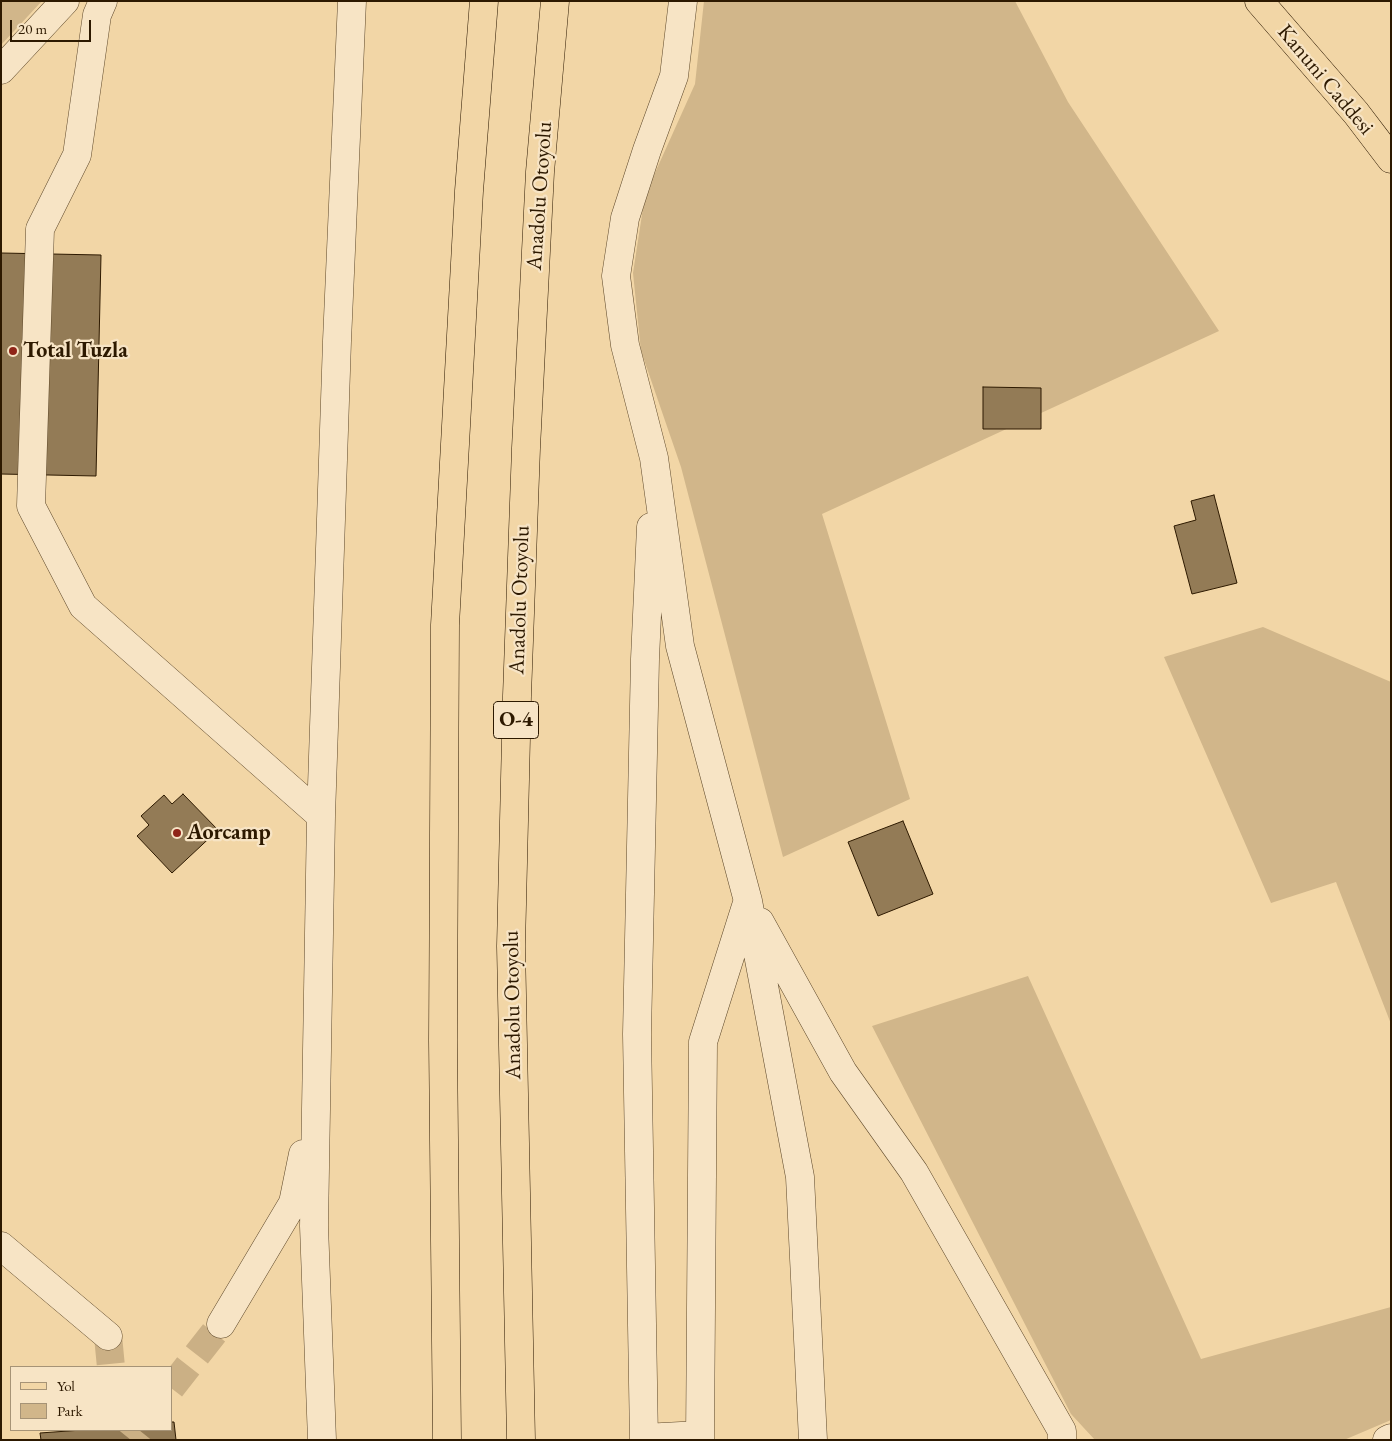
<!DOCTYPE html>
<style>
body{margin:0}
#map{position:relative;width:1392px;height:1441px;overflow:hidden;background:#f2d6a6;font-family:"EB Garamond",serif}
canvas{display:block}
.frame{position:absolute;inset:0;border:2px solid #2d1900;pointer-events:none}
.legend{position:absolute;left:10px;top:1366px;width:162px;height:65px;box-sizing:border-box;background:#f7e4c5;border:1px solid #a69376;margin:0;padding:6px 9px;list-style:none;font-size:15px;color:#2d1900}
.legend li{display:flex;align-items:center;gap:10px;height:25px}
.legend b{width:25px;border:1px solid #a69376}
.scale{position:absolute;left:10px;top:20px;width:81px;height:22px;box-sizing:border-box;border:2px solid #2d1900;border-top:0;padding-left:6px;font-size:15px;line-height:18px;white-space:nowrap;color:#2d1900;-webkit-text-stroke:4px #f7e4c5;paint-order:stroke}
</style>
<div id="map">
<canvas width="1392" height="1441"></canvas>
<div class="frame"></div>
<ul class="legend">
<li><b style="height:6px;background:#f2d6a6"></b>Yol</li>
<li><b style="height:14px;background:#d1b68a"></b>Park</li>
</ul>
<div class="scale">20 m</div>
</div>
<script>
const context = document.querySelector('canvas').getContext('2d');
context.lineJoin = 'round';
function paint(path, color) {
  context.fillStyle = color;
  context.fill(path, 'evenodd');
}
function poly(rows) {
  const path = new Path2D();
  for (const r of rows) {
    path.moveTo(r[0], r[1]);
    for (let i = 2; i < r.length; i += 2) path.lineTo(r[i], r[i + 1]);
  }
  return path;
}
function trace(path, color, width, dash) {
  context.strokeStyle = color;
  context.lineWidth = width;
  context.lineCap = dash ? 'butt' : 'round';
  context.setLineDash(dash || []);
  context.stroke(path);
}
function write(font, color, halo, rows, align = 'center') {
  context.font = font + ' "EB Garamond",serif';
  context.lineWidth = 4.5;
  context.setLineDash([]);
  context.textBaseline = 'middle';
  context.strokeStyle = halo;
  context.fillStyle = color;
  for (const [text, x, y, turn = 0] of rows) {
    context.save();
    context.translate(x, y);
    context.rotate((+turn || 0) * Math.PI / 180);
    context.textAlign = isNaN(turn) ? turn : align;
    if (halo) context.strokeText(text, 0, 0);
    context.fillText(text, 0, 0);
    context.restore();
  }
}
const green = poly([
 [1,1,42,1,1,45],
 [704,1,1015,1,1068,102,1219,331,822,514,910,799,783,857,681,467,641,351,633,273,645,195,695,84],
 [1263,627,1391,682,1391,1024,1336,882,1271,903,1164,657],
 [1028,976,1201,1359,1391,1307,1391,1420,1344,1440,1095,1440,1071,1414,872,1026]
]);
const building = poly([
 [1,253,101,255,96,476,1,474,1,253],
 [983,387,1041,388,1041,429,983,429,983,387],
 [1214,495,1237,583,1192,594,1174,526,1196,520,1191,501,1214,495],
 [183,794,218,830,172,873,137,836,149,825,141,816,164,795,172,804,183,794],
 [903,821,933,894,878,916,848,842,903,821],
 [171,1422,174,1422,176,1440,41,1440,40,1433,82,1430,171,1430,171,1422]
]);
const minorTunnel = poly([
 [108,1336,111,1367],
 [171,1388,221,1324],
 [131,1440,139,1430]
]);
const minor = poly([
 [103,1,97,15,77,155,40,229,31,506,83,606,321,816],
 [683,1,674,76,647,150,625,218,616,276,625,345,654,458,680,646,748,901,800,1177,813,1440],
 [1,70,65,1],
 [760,922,843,1072,914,1172,1062,1431,1062,1440],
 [1,1246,108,1336],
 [221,1324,293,1203,303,1154],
 [644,1438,700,1435],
 [322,1440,314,1226,321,816,337,341,352,1],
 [644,1440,637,1034,645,659,651,527],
 [700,1440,703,1042,747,903],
 [1387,1440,1391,1438]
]);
const major = poly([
 [1259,1,1356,113,1391,159]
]);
const highway = poly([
 [447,1440,443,1040,445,625,469,191,484,1],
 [521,1440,511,946,517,696,526,448,540,172,555,1]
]);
const markers = [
 [13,351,5,"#8f2418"],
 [177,833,5,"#8f2418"]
];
const shields = [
 [516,720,45]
];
const shieldNames = [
 ["O-4",516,720]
];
const streetNames = [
 ["Kanuni Caddesi",1325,80,50],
 ["Anadolu Otoyolu",540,196,-86],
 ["Anadolu Otoyolu",520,600,-88],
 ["Anadolu Otoyolu",513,1005,-91]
];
const poiNames = [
 ["Total Tuzla",23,351],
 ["Aorcamp",187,833]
];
paint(green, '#d1b68a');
paint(building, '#937b56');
trace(building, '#2d1900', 1);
trace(minorTunnel, '#cbb085', 28, [28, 14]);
trace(minor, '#5e482a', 29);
trace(major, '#2d1900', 29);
trace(highway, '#2d1900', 29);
trace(minor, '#f7e4c5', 28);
trace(major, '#f2d6a6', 28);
trace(highway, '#f2d6a6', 28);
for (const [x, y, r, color] of markers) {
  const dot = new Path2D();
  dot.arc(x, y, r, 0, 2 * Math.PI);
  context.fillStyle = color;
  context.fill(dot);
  trace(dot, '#f7e4c5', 2);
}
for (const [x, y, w] of shields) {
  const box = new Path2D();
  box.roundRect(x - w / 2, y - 18.5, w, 37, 4);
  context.fillStyle = '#f7e4c5';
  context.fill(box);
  trace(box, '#2d1900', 1);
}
write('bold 21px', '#2d1900', null, shieldNames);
write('22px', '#2d1900', '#f7e4c5', streetNames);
write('bold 22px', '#2d1900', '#f7e4c5', poiNames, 'left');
</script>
